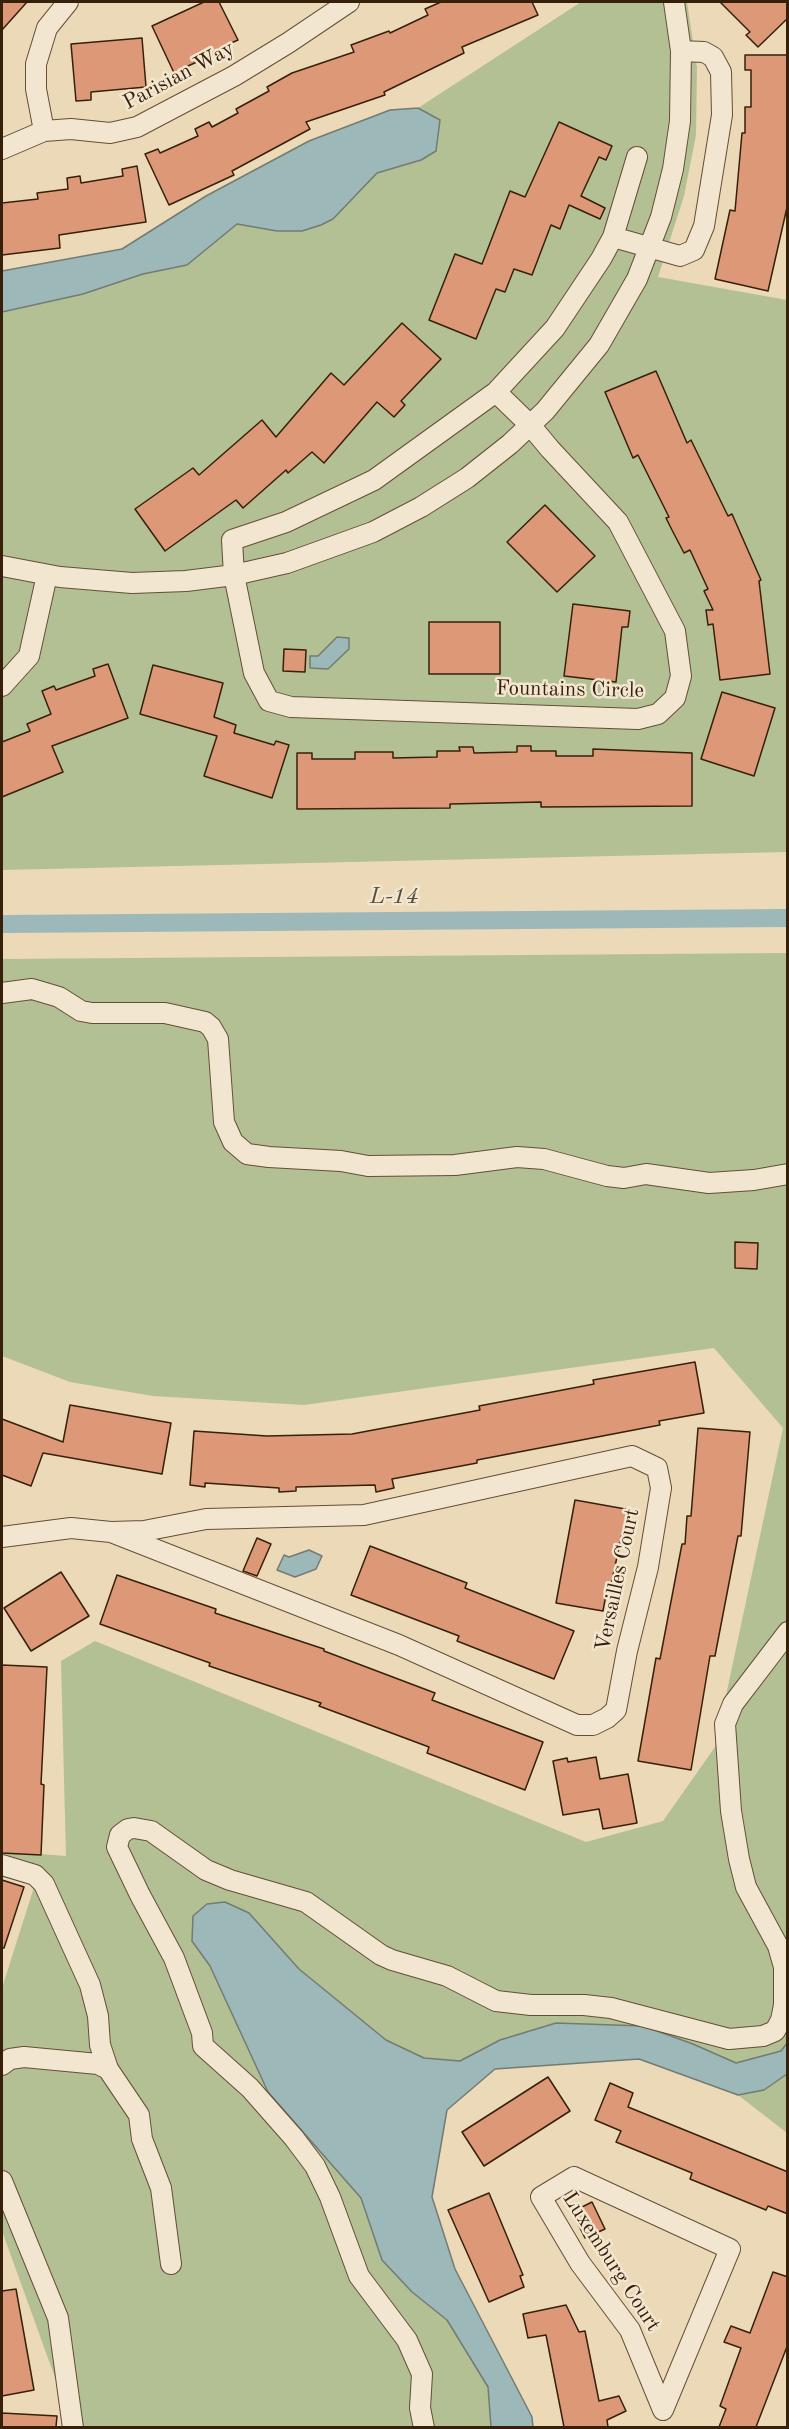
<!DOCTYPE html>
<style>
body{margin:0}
#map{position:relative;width:789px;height:2429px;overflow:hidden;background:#ecd9b8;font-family:"Old Standard TT",serif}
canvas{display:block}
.frame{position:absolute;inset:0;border:3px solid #37200a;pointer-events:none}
</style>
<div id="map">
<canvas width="789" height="2429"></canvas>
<div class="frame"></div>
</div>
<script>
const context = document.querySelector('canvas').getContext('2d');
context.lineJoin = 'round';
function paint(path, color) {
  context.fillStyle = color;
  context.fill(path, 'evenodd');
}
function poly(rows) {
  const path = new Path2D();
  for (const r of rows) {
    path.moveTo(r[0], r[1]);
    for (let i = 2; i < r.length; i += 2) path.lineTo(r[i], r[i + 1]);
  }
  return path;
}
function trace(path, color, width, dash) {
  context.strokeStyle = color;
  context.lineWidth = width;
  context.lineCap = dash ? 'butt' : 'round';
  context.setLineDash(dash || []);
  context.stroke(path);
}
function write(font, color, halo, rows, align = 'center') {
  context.font = font + ' "Old Standard TT",serif';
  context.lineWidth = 5;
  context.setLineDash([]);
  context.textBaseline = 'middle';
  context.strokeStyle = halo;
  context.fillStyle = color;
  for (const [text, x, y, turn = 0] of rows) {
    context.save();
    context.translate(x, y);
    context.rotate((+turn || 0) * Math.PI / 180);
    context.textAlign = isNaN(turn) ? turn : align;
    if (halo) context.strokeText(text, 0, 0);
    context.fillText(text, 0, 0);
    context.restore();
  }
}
const green = poly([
 [581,2,687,2,697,68,696,135,684,196,658,277,787,300,787,852,2,870,2,271,122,249,206,196,309,141,390,110,418,108],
 [787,953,787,2133,738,2095,639,2059,495,2069,447,2110,432,2197,455,2269,532,2417,533,2427,63,2427,66,2408,2,2231,2,1988,35,1884,2,1874,2,1851,66,1856,61,1661,95,1641,586,1842,663,1821,715,1747,783,1428,714,1348,304,1405,153,1396,70,1382,2,1356,2,959]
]);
const water = poly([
 [418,108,440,120,436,151,421,160,377,173,333,219,321,225,302,231,277,231,237,224,187,265,143,274,83,294,2,312,2,271,122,249,206,196,309,141,390,110,418,108],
 [337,637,349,638,349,649,328,669,310,668,310,656,318,656,337,637],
 [309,1550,322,1556,316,1569,295,1577,277,1570,284,1555,289,1557,309,1550],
 [225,1902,249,1913,299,1969,386,2040,424,2058,460,2061,500,2040,556,2023,643,2026,693,2044,736,2063,781,2051,787,2043,787,2074,764,2090,738,2095,639,2059,495,2069,447,2110,432,2197,455,2269,532,2417,533,2427,491,2427,488,2387,447,2320,412,2292,382,2260,361,2198,268,2092,210,1966,192,1941,193,1916,207,1904,225,1902]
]);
const canal = poly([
 [2,924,788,918]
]);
const building = poly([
 [2,2,27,2,2,30,2,2],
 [204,2,219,2,238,40,222,47,223,50,188,66,190,70,176,77,152,26,204,2],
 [441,2,532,2,538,15,462,47,464,53,384,92,385,95,306,122,310,129,232,171,234,175,169,205,145,154,158,149,160,153,198,136,195,129,209,122,212,127,238,113,236,109,269,91,267,87,292,73,354,52,351,45,389,31,390,33,428,15,425,9,441,2],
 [720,2,788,2,788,18,758,47,746,35,750,32,720,2],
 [142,38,146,87,91,92,91,100,76,101,71,44,142,38],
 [745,55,788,55,788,203,768,291,715,279,730,210,735,211,742,133,745,133,745,107,751,107,751,70,745,70,745,55],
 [559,122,612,146,606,160,599,157,581,196,605,208,600,219,569,205,560,229,551,225,532,275,514,269,505,292,496,289,476,339,429,320,455,254,482,264,510,191,525,197,559,122],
 [137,166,146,222,59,235,60,248,2,255,2,203,38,199,37,193,68,189,67,178,80,176,81,183,123,176,122,169,137,166],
 [402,323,441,359,401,401,405,405,394,417,377,402,324,463,312,452,288,473,286,470,243,508,236,500,165,551,135,509,193,468,199,475,262,420,276,437,331,373,344,385,402,323],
 [656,371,687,443,691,440,728,516,732,514,761,580,759,581,770,674,720,680,713,624,708,625,706,610,713,610,704,591,708,589,690,550,684,553,673,532,666,518,669,517,638,455,633,458,605,392,656,371],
 [545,505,595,556,557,592,507,542,545,505],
 [573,604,630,611,628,627,622,627,616,682,564,676,573,604],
 [429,622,500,622,500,674,429,674,429,622],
 [284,649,306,650,305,672,283,671,284,649],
 [108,664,128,718,52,746,63,772,2,797,2,742,30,731,27,724,51,714,42,691,54,686,56,690,95,676,93,669,108,664],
 [153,665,223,683,214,717,236,725,234,733,274,745,276,741,289,745,272,798,204,776,217,736,140,714,153,665],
 [722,692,775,708,754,776,701,759,722,692],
 [517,746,531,746,531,751,556,751,556,756,593,756,593,749,692,753,692,806,541,807,541,802,450,804,450,808,297,809,297,753,312,753,312,759,355,759,355,752,393,752,393,758,437,757,437,751,460,751,459,747,473,747,474,753,517,752,517,746],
 [735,1242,758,1243,757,1269,735,1268,735,1242],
 [695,1362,704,1413,659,1421,660,1425,477,1460,477,1463,392,1479,394,1488,376,1492,375,1485,296,1487,296,1491,279,1492,279,1488,205,1483,205,1487,190,1485,194,1431,267,1436,352,1434,480,1410,479,1406,594,1384,593,1380,695,1362],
 [70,1405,171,1423,162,1474,43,1453,31,1486,2,1475,2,1419,63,1442,70,1405],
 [698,1428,750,1432,741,1536,738,1536,715,1656,710,1656,691,1770,638,1761,656,1658,660,1659,682,1544,685,1544,687,1516,691,1516,698,1428],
 [575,1500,631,1510,628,1526,624,1525,610,1589,607,1589,603,1611,556,1603,575,1500],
 [257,1538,271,1544,257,1576,243,1571,257,1538],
 [370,1546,467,1583,465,1588,574,1631,554,1679,457,1641,459,1636,351,1595,370,1546],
 [61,1572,89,1616,31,1651,4,1608,61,1572],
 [117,1575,216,1609,215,1613,324,1649,324,1651,435,1693,432,1700,543,1742,525,1790,427,1753,429,1747,319,1706,321,1703,209,1666,210,1663,100,1624,117,1575],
 [2,1665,47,1667,41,1784,44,1785,41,1855,2,1853,2,1665],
 [596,1757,600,1779,628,1774,637,1823,603,1829,599,1809,563,1815,553,1761,567,1758,568,1762,596,1757],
 [2,1880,24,1887,4,1948,2,1948,2,1880],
 [548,2077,570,2111,484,2166,462,2132,548,2077],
 [610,2083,633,2093,628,2107,788,2172,788,2214,768,2206,766,2210,690,2179,692,2173,616,2142,621,2131,595,2120,610,2083],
 [489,2193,523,2275,520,2276,524,2287,489,2302,448,2210,489,2193],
 [592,2202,605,2229,585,2238,572,2212,592,2202],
 [773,2272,788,2277,788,2344,756,2427,719,2427,726,2409,720,2406,741,2348,724,2342,731,2326,750,2333,773,2272],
 [16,2289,34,2390,2,2396,2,2291,16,2289],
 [566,2305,579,2332,585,2331,599,2401,619,2396,626,2411,607,2420,608,2427,564,2427,546,2335,528,2338,523,2314,566,2305],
 [2,2413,57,2416,56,2427,2,2427,2,2413]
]);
const minor = poly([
 [68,2,47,28,36,64,36,89,44,131,71,129,110,133,137,127,234,76,288,43,349,2],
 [2,149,44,131],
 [613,237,637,157],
 [496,392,530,425,550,449,618,522,675,631,681,676,675,698,658,714,638,719,291,707,269,701,254,673,234,575,232,540,286,522,374,480,496,392,555,328,601,259,613,237,680,256,694,250,704,226,722,115,721,72,713,57,704,52,681,51],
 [2,566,60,577,132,583,186,581,234,575,287,563,373,532,421,507,467,478,510,444,545,411,599,345,637,279,661,217,673,169,680,121,681,51,674,2],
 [2,686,29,656,47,575],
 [2,993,32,989,59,997,81,1011,92,1013,165,1013,205,1022,211,1027,218,1039,224,1122,233,1142,247,1154,269,1157,341,1161,368,1166,455,1165,517,1157,544,1159,607,1176,624,1178,646,1174,709,1183,754,1180,788,1174],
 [632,1456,657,1468,661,1488,648,1567,627,1651,616,1710,607,1718,593,1725,577,1725,399,1645,111,1532,144,1531,206,1519,364,1515,632,1456],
 [2,1537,71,1528,111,1532],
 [2,1865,35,1875,44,1884,90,1985,98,2016,100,2045,108,2069,139,2115,142,2139,161,2188,171,2264],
 [2,2065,10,2059,24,2057,98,2064,108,2069],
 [574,2177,730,2249,663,2410,630,2330,580,2263,541,2197,574,2177],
 [2,2181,58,2318,73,2428],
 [424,2428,420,2408,422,2374,407,2340,359,2276,330,2197,315,2166,294,2138,250,2088,203,2046,202,2033,174,1958,140,1895,117,1847,120,1835,128,1829,134,1828,151,1831,206,1870,230,1880,306,1902,381,1955,392,1960,447,1976,496,2001,531,2005,584,2005,611,2008,729,2039,763,2036,775,2031,781,2020,784,2005,784,1967,778,1946,746,1887,739,1859,731,1811,725,1724,733,1704,788,1632]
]);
const streetNames = [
 ["Parisian Way",179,76,-28],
 ["Fountains Circle",570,690,1],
 ["Versailles Court",618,1580,-78],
 ["Luxemburg Court",611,2262,57]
];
const waterNames = [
 ["L-14",394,897]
];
paint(green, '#b2c094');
paint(water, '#9cb8b9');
trace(water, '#747b73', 1.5);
trace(canal, '#9cb8b9', 18);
paint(building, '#dc9877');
trace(building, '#37200a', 1.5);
trace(minor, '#644e36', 22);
trace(minor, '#f3e6d1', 20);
write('21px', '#37200a', '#f3e6d1', streetNames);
write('italic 22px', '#554e3f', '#f3e6d1', waterNames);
</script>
